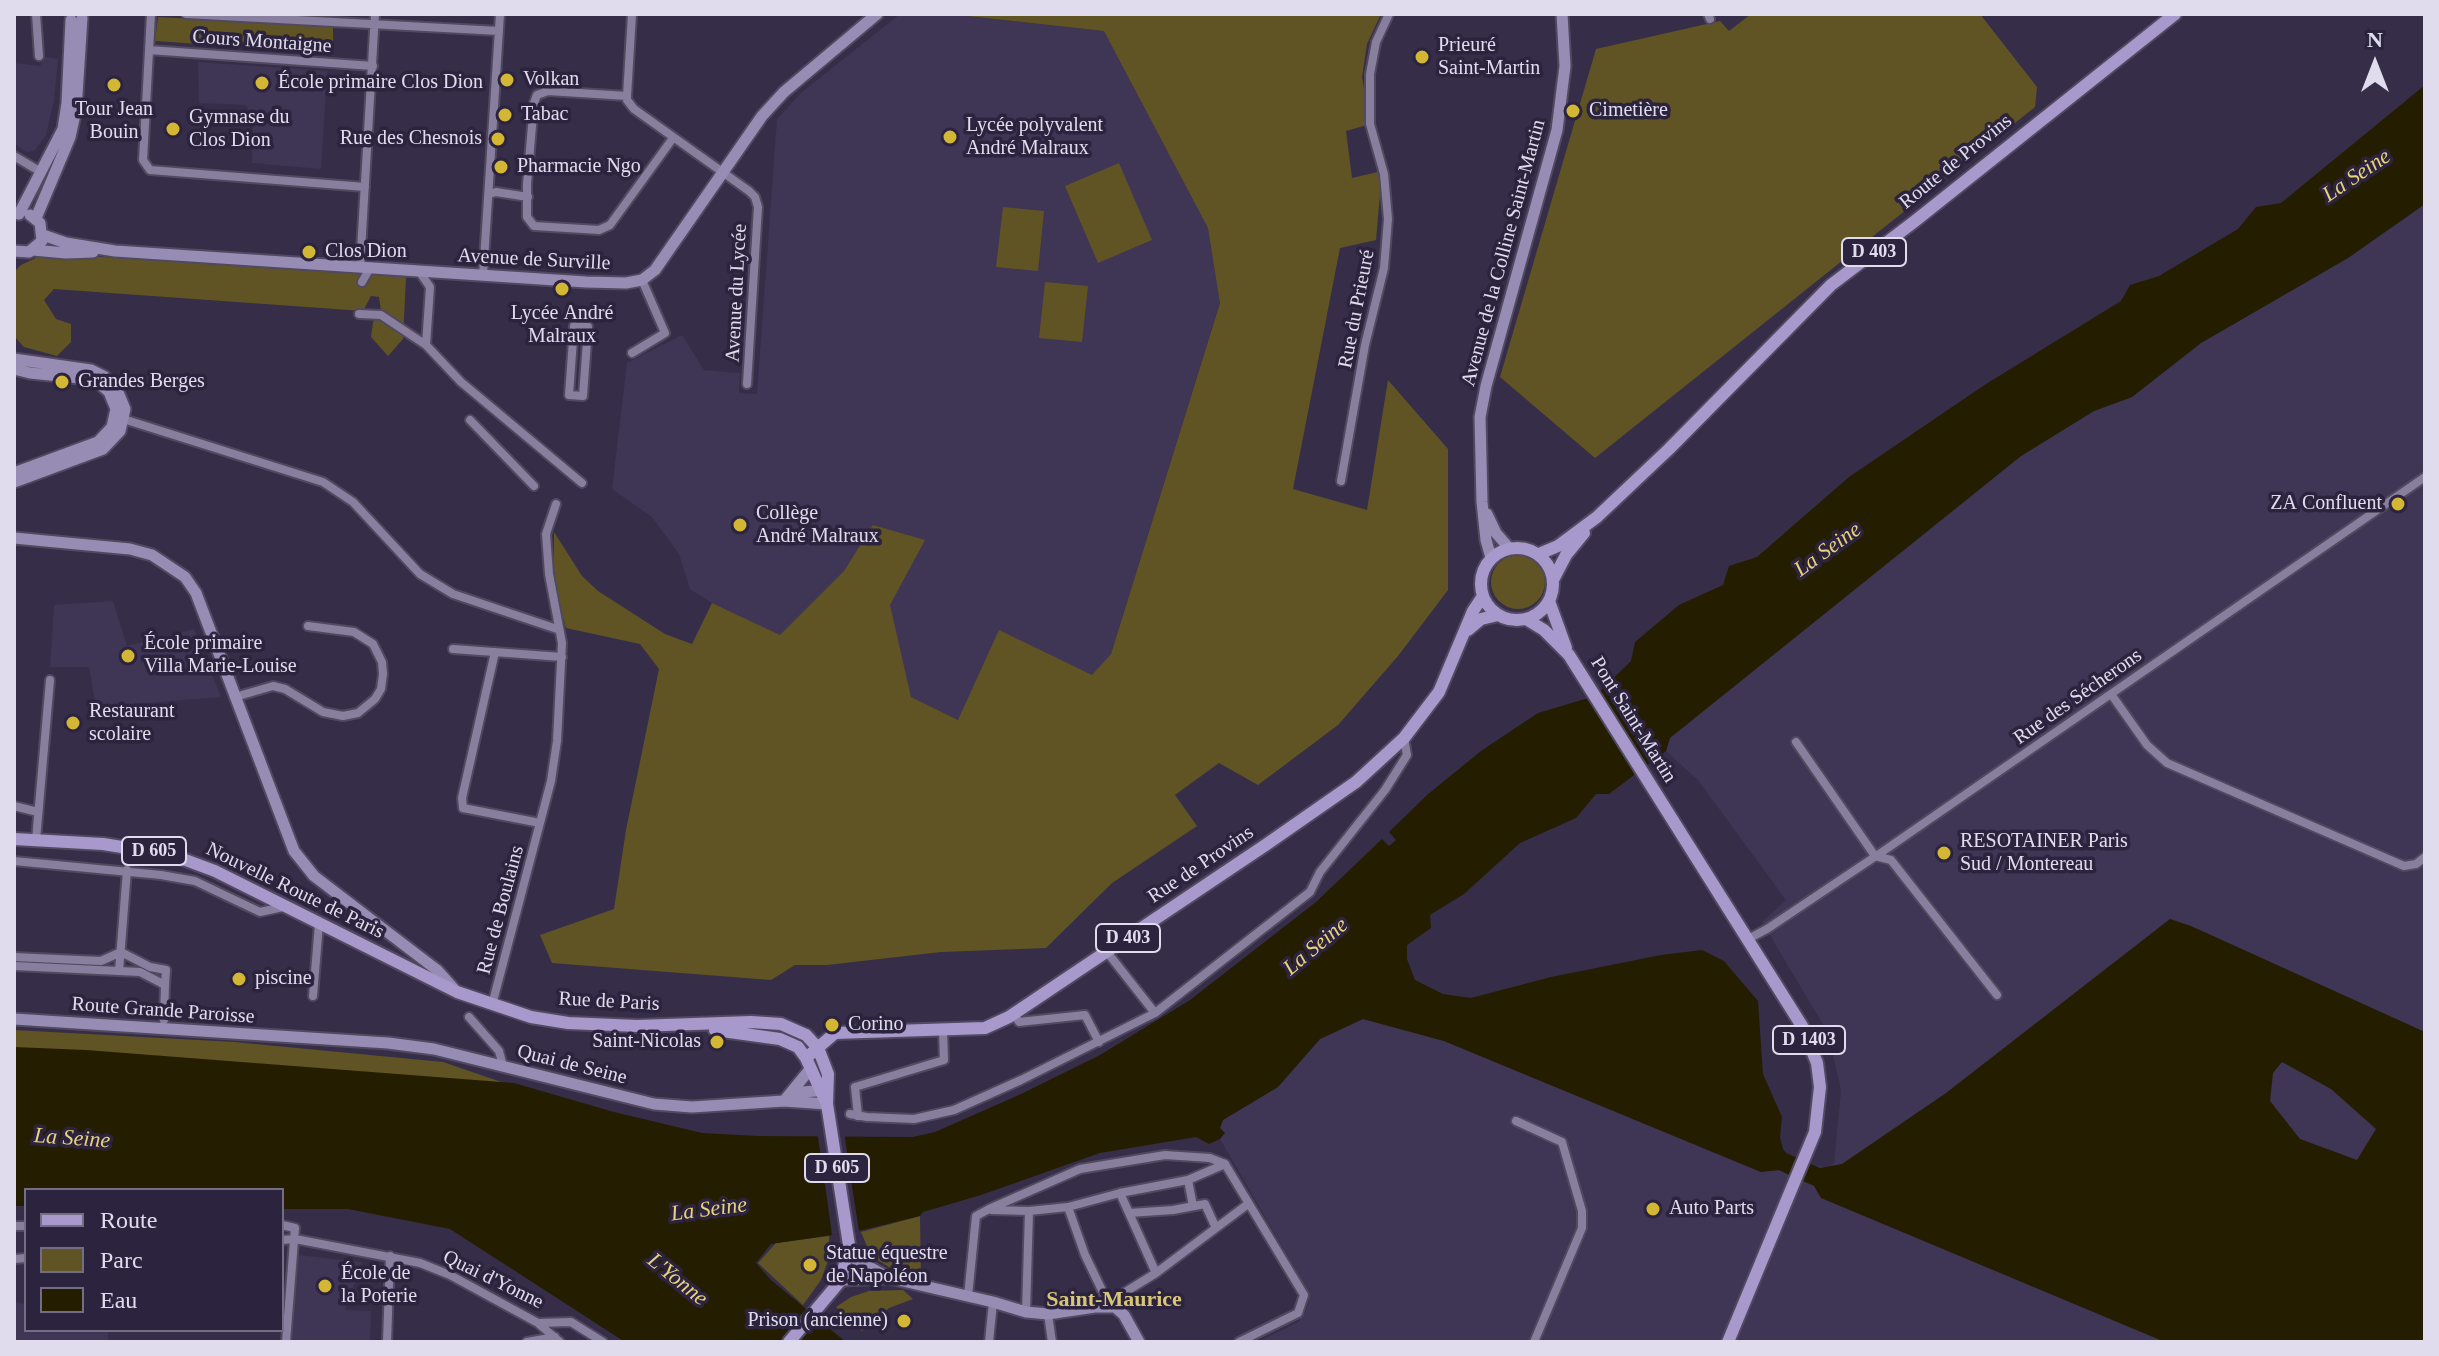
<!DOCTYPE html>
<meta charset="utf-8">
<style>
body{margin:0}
#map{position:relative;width:2439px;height:1356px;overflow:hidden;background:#362e48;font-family:"Times New Roman",serif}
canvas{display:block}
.frame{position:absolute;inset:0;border:16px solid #e0dced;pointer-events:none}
.legend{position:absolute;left:24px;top:1188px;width:260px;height:144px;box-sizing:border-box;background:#2c243e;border:2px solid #746e84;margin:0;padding:10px 14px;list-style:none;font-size:24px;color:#e0dced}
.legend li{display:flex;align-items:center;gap:16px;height:40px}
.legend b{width:40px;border:2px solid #746e84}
.north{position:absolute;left:2335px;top:24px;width:80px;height:80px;-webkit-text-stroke:6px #2c243e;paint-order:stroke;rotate:0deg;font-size:22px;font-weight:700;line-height:32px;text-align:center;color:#e0dced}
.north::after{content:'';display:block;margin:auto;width:28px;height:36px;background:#e0dced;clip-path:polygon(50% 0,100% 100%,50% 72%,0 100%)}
</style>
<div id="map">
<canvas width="2439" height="1356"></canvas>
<div class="frame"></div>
<ul class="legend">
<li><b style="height:10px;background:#a799cc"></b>Route</li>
<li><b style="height:22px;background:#605424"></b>Parc</li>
<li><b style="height:22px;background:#251d00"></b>Eau</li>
</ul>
<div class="north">N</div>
</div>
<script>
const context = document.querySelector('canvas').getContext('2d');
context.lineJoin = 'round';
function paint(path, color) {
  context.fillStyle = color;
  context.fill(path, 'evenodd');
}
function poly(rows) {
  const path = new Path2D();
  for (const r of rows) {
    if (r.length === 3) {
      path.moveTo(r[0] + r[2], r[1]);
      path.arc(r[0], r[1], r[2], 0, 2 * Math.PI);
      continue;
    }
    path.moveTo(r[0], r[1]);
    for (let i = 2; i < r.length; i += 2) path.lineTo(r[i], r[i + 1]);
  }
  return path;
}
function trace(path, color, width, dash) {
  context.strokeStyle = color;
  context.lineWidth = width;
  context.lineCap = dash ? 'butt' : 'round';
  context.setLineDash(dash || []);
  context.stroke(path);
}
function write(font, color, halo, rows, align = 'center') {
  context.font = font + ' "Times New Roman",serif';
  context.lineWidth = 7;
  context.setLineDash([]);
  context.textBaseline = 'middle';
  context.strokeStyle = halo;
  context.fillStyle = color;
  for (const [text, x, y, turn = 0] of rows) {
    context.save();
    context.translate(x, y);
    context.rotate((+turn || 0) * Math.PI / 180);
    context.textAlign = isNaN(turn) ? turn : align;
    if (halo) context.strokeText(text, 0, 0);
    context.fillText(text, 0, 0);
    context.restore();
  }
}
const built = poly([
 [900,14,949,14,1104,31,1236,250,1111,654,1094,675,1008,741,959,720,712,603,690,589,679,554,652,517,612,489,627,363,682,335,704,370,740,373,739,393,757,394,777,119,802,92],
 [45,57,58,59,54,101,46,135,34,151,26,152,14,143,14,63,40,66],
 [198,62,327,71,321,169,252,163,253,118,246,105,199,103],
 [2425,204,2425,1342,1258,1342,1298,1322,1305,1313,1309,1302,1308,1291,1220,1139,1224,1133,1220,1128,1223,1120,1278,1087,1320,1039,1363,1019,1444,1041,1761,1172,1778,1170,1808,1183,1815,1166,1827,1167,1834,1164,1841,1090,1834,1059,1824,1026,1762,922,1786,900,1698,780,1666,751,1669,738,2021,456,2094,411,2132,397,2201,343,2348,258],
 [113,601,127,646,194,629,221,697,96,707,89,667,50,667,54,605],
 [298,1255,362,1262,345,1310,371,1311,370,1342,292,1342],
 [14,1302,26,1304,26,1330,108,1330,108,1342,14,1342]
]);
const green = poly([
 [949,14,1381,14,1367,44,1362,77,1370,124,1346,131,1352,178,1382,171,1376,240,1340,248,1293,489,1367,510,1388,380,1448,449,1448,590,1398,656,1338,725,1258,785,1219,763,1175,795,1197,826,1112,883,1046,948,941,952,827,965,795,965,771,980,552,963,540,935,614,909,626,830,659,669,640,644,566,628,554,584,554,532,582,576,598,591,665,634,692,644,712,603,780,635,844,571,873,525,925,540,890,605,911,697,958,720,999,630,1092,675,1111,654,1220,303,1208,228,1104,31],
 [1751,14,1980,14,2037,87,2035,107,1595,458,1500,377,1596,49,1720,21,1729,31],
 [158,17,333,26,333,53,155,41],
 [1119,163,1152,240,1098,263,1065,186],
 [1003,207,1044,211,1038,271,996,267],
 [87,256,406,277,403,339,388,356,371,337,373,322,381,311,379,297,371,296,363,311,54,289,44,300,56,319,71,324,71,342,57,356,24,347,14,336,14,272,21,265,36,258],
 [1045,282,1088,286,1082,342,1039,338],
 [1518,582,27],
 [14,1030,234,1042,443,1062,510,1085,14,1052],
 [920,1216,921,1276,892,1269,871,1256,861,1232],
 [829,1236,830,1255,821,1280,803,1305,758,1263,776,1243],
 [903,1290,913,1299,889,1308,862,1331,836,1307,851,1297,869,1291]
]);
const water = poly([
 [2425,85,2425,204,2348,258,2201,343,2132,397,2094,411,2021,456,1670,738,1666,751,1609,794,1596,794,1576,818,1520,843,1464,894,1430,915,1431,928,1407,945,1407,959,1415,980,1443,994,1471,998,1551,977,1661,955,1702,950,1724,961,1758,1001,1763,1074,1782,1117,1780,1137,1783,1149,1786,1153,1820,1168,1842,1164,1946,1093,2170,919,2191,926,2425,1032,2425,1342,2165,1342,1821,1198,1814,1186,1779,1170,1761,1172,1444,1041,1363,1019,1320,1039,1278,1087,1223,1120,1220,1128,1225,1133,1220,1139,1209,1144,1196,1137,1100,1153,981,1195,923,1212,920,1216,859,1231,771,1244,756,1263,771,1280,846,1342,625,1342,450,1229,348,1209,282,1209,282,1190,26,1190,26,1206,14,1206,14,1047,86,1050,514,1083,614,1112,702,1133,758,1136,913,1137,935,1132,1019,1095,1100,1055,1190,1000,1316,902,1382,839,1389,846,1396,840,1389,832,1427,795,1481,751,1538,713,1595,696,1631,661,1635,642,1679,605,1723,585,1729,566,1757,557,1849,477,1986,384,2121,301,2130,285,2159,276,2238,229,2256,207,2281,203],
 [2282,1062,2331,1089,2376,1129,2357,1160,2300,1139,2270,1101,2273,1073]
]);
const pier = poly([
 [817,1131,844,1131,850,1173,855,1176,851,1180,859,1231,832,1235,825,1184,820,1181,824,1177]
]);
const street = poly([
 [36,14,39,56],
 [151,14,143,160,150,170,365,187],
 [186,14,499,31],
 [632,14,627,96,548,91,537,95,534,103,527,184,527,217,534,226,599,230,610,225,673,138],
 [1708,14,1710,19],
 [149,50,373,66],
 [627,96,627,100,634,109,749,191,755,197,758,207,747,384],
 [14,156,41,172],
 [489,194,496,192,528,197],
 [360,267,375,14],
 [419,271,430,287,426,345,461,382,582,483],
 [483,275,500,14],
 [362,282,370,268],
 [359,314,381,315,426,345],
 [574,326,588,327,583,396,569,395,574,326],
 [632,353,665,333,642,280],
 [120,418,323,482,353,502,420,574,453,594,557,629],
 [470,420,534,486],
 [1341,481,1365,345,1384,268,1388,219,1384,174,1370,124,1370,74,1376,42,1389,14],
 [453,649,562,657],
 [495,652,462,798,463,808,540,823],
 [2111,694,2147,745,2167,763,2404,866,2416,864,2425,857],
 [235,697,273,686,285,689,323,712,343,716,358,713,375,699,381,689,383,674,382,662,373,644,354,632,308,626],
 [1796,742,1875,856,1891,860,1997,995],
 [14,806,38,812],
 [36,840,50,680],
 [14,861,161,875,195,881,260,912,283,907],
 [1748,939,1767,929,1882,852,2425,477],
 [1107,952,1155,1013],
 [14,957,101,961,121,952],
 [14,966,140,972,165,985,166,970,150,967,121,952],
 [119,971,127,870],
 [313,996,319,924],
 [492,1005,551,781,557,741,562,643,549,574,546,534,556,504],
 [1014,1014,1019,1022,1085,1015,1099,1042],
 [469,1017,499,1051,503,1066],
 [164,1020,165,985],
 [850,1114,867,1117,914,1119,954,1110,1021,1080,1155,1013,1310,892,1320,872,1385,790,1407,755,1404,738],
 [858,1116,855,1087,944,1060,943,1030],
 [1516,1121,1562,1142,1582,1211,1582,1228,1534,1342],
 [1225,1164,1304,1295,1298,1313,1239,1342],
 [1188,1180,1193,1206],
 [1120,1193,1156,1273],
 [1068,1207,1085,1255,1110,1307],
 [992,1210,1029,1211,1068,1207,1120,1193,1188,1180,1225,1164],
 [1129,1213,1173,1210,1205,1204,1216,1228],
 [282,1225,295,1228,286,1342],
 [14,1226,26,1226],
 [282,1240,295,1239,420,1263,450,1275,538,1323,571,1322,603,1342],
 [14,1259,26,1258],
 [968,1296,976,1216,989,1209,1080,1169,1165,1155,1210,1158,1225,1164],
 [1115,1307,1122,1294,1156,1273,1248,1204],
 [1026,1312,1029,1211],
 [1048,1314,1052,1342],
 [539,1324,560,1342],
 [387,1342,390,1256],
 [527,1342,555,1337,554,1342],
 [989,1342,993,1302]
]);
const secondary = poly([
 [19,214,63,129,67,103,71,20],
 [36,218,70,137,76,110,82,18],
 [43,235,66,243,115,251,586,282,626,283,642,280,655,270,762,116,784,92,877,14],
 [33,250,66,253,93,252],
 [14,251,29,252,42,241,40,223,30,215],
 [14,359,91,370,105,377,116,387,125,409,120,431,103,449,14,482],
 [14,369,30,373,89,379,100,384,109,392,116,409,112,427,98,442,14,473],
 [1487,514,1496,533,1509,548],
 [14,538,130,549,152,555,185,577,196,593,294,851,314,876,437,970,454,989],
 [1491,558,1486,540,1482,502,1480,417,1486,386,1557,130,1565,66,1562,14],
 [14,1019,388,1043,434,1049,654,1104,692,1107,784,1101,827,1104],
 [791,1093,827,1090],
 [784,1101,811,1068],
 [848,1255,889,1278],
 [841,1280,890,1278,993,1302,1026,1312,1048,1314,1095,1307,1115,1307,1124,1315,1139,1342]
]);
const primary = poly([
 [1517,584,36],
 [1539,554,1558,546,1597,517,1669,449,1831,285,1915,221,2175,14],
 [1553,580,1566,555,1584,533],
 [1549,601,1566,648],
 [1526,619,1544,630,1569,655,1802,1026,1817,1063,1820,1087,1815,1132,1728,1342],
 [1468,630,1481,619,1498,615],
 [14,839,103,844,172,855,215,871,457,992,531,1017,568,1023,637,1026,751,1022,781,1024,806,1035,818,1048,828,1074,827,1104,849,1245,841,1280,789,1342],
 [715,1030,780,1039,798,1047,806,1058,825,1100],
 [806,1058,835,1033,985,1028,1009,1017,1267,844,1356,782,1404,738,1439,692,1473,611,1483,596]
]);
const markers = [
 [1422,57,8,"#d4b635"],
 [507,80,8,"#d4b635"],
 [262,83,8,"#d4b635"],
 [114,85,8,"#d4b635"],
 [1573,111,8,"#d4b635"],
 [505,115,8,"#d4b635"],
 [173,129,8,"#d4b635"],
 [950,137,8,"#d4b635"],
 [498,139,8,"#d4b635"],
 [501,167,8,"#d4b635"],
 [309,252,8,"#d4b635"],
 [562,289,8,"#d4b635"],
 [62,382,8,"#d4b635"],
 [2398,504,8,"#d4b635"],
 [740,525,8,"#d4b635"],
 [128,656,8,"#d4b635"],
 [73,723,8,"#d4b635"],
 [1944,853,8,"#d4b635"],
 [239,979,8,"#d4b635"],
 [832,1025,8,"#d4b635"],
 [717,1042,8,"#d4b635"],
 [1653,1209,8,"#d4b635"],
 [810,1265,8,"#d4b635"],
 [325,1286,8,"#d4b635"],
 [904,1321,8,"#d4b635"]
];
const shields = [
 [1874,252,64],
 [154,851,64],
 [1128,938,64],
 [1809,1040,72],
 [837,1168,64]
];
const shieldNames = [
 ["D 403",1874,252],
 ["D 605",154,851],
 ["D 403",1128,938],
 ["D 1403",1809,1040],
 ["D 605",837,1168]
];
const streetNames = [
 ["Cours Montaigne",262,42,4],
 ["Route de Provins",1956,162,-39],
 ["Avenue de la Colline Saint-Martin",1504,253,-75],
 ["Avenue de Surville",534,260,3],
 ["Avenue du Lycée",737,293,-87],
 ["Rue du Prieuré",1357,309,-79],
 ["Rue des Sécherons",2078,697,-35],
 ["Pont Saint-Martin",1633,720,58],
 ["Rue de Provins",1201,865,-34],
 ["Nouvelle Route de Paris",295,891,26],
 ["Rue de Boulains",501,910,-75],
 ["Rue de Paris",609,1002,3],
 ["Route Grande Paroisse",163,1011,4],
 ["Quai de Seine",572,1065,14],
 ["Quai d'Yonne",493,1280,26]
];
const poiNames = [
 ["Prieuré",1438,46],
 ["Saint-Martin",1438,69],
 ["Volkan",523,80],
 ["École primaire Clos Dion",278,83],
 ["Tour Jean",114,110,"center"],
 ["Bouin",114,133,"center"],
 ["Cimetière",1589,111],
 ["Tabac",521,115],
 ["Gymnase du",189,118],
 ["Clos Dion",189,141],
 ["Lycée polyvalent",966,126],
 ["André Malraux",966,149],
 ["Rue des Chesnois",482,139,"right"],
 ["Pharmacie Ngo",517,167],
 ["Clos Dion",325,252],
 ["Lycée André",562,314,"center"],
 ["Malraux",562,337,"center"],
 ["Grandes Berges",78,382],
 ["ZA Confluent",2382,504,"right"],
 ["Collège",756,514],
 ["André Malraux",756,537],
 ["École primaire",144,644],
 ["Villa Marie-Louise",144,667],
 ["Restaurant",89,712],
 ["scolaire",89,735],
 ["RESOTAINER Paris",1960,842],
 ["Sud / Montereau",1960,865],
 ["piscine",255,979],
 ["Corino",848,1025],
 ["Saint-Nicolas",701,1042,"right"],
 ["Auto Parts",1669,1209],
 ["Statue équestre",826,1254],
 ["de Napoléon",826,1277],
 ["École de",341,1274],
 ["la Poterie",341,1297],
 ["Prison (ancienne)",888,1321,"right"]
];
const waterNames = [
 ["La Seine",2357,176,-34],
 ["La Seine",1828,550,-36],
 ["La Seine",1316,947,-40],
 ["La Seine",72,1139,4],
 ["La Seine",709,1210,-7],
 ["L'Yonne",677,1280,39]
];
const neighbourhoodNames = [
 ["Saint-Maurice",1114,1300]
];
paint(built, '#3f3555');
paint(green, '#605424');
paint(water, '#251d00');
paint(pier, '#362e48');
trace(street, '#504960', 12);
trace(secondary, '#504960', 15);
trace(primary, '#504960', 16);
trace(street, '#877f9d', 8);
trace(secondary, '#978cb4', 11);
trace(primary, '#a799cc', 12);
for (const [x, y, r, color] of markers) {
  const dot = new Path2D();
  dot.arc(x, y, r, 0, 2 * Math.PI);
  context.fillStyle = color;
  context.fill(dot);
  trace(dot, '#2c243e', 3);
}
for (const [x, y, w] of shields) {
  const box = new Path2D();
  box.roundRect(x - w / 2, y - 14, w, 28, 6);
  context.fillStyle = '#2c243e';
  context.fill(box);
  trace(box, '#e0dced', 2);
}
write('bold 18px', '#e0dced', null, shieldNames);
write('20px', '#e0dced', '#2c243e', streetNames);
write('20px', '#e0dced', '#2c243e', poiNames, 'left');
write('italic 22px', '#e9d27a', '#2c243e', waterNames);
write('bold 22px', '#d9c578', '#2c243e', neighbourhoodNames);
</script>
